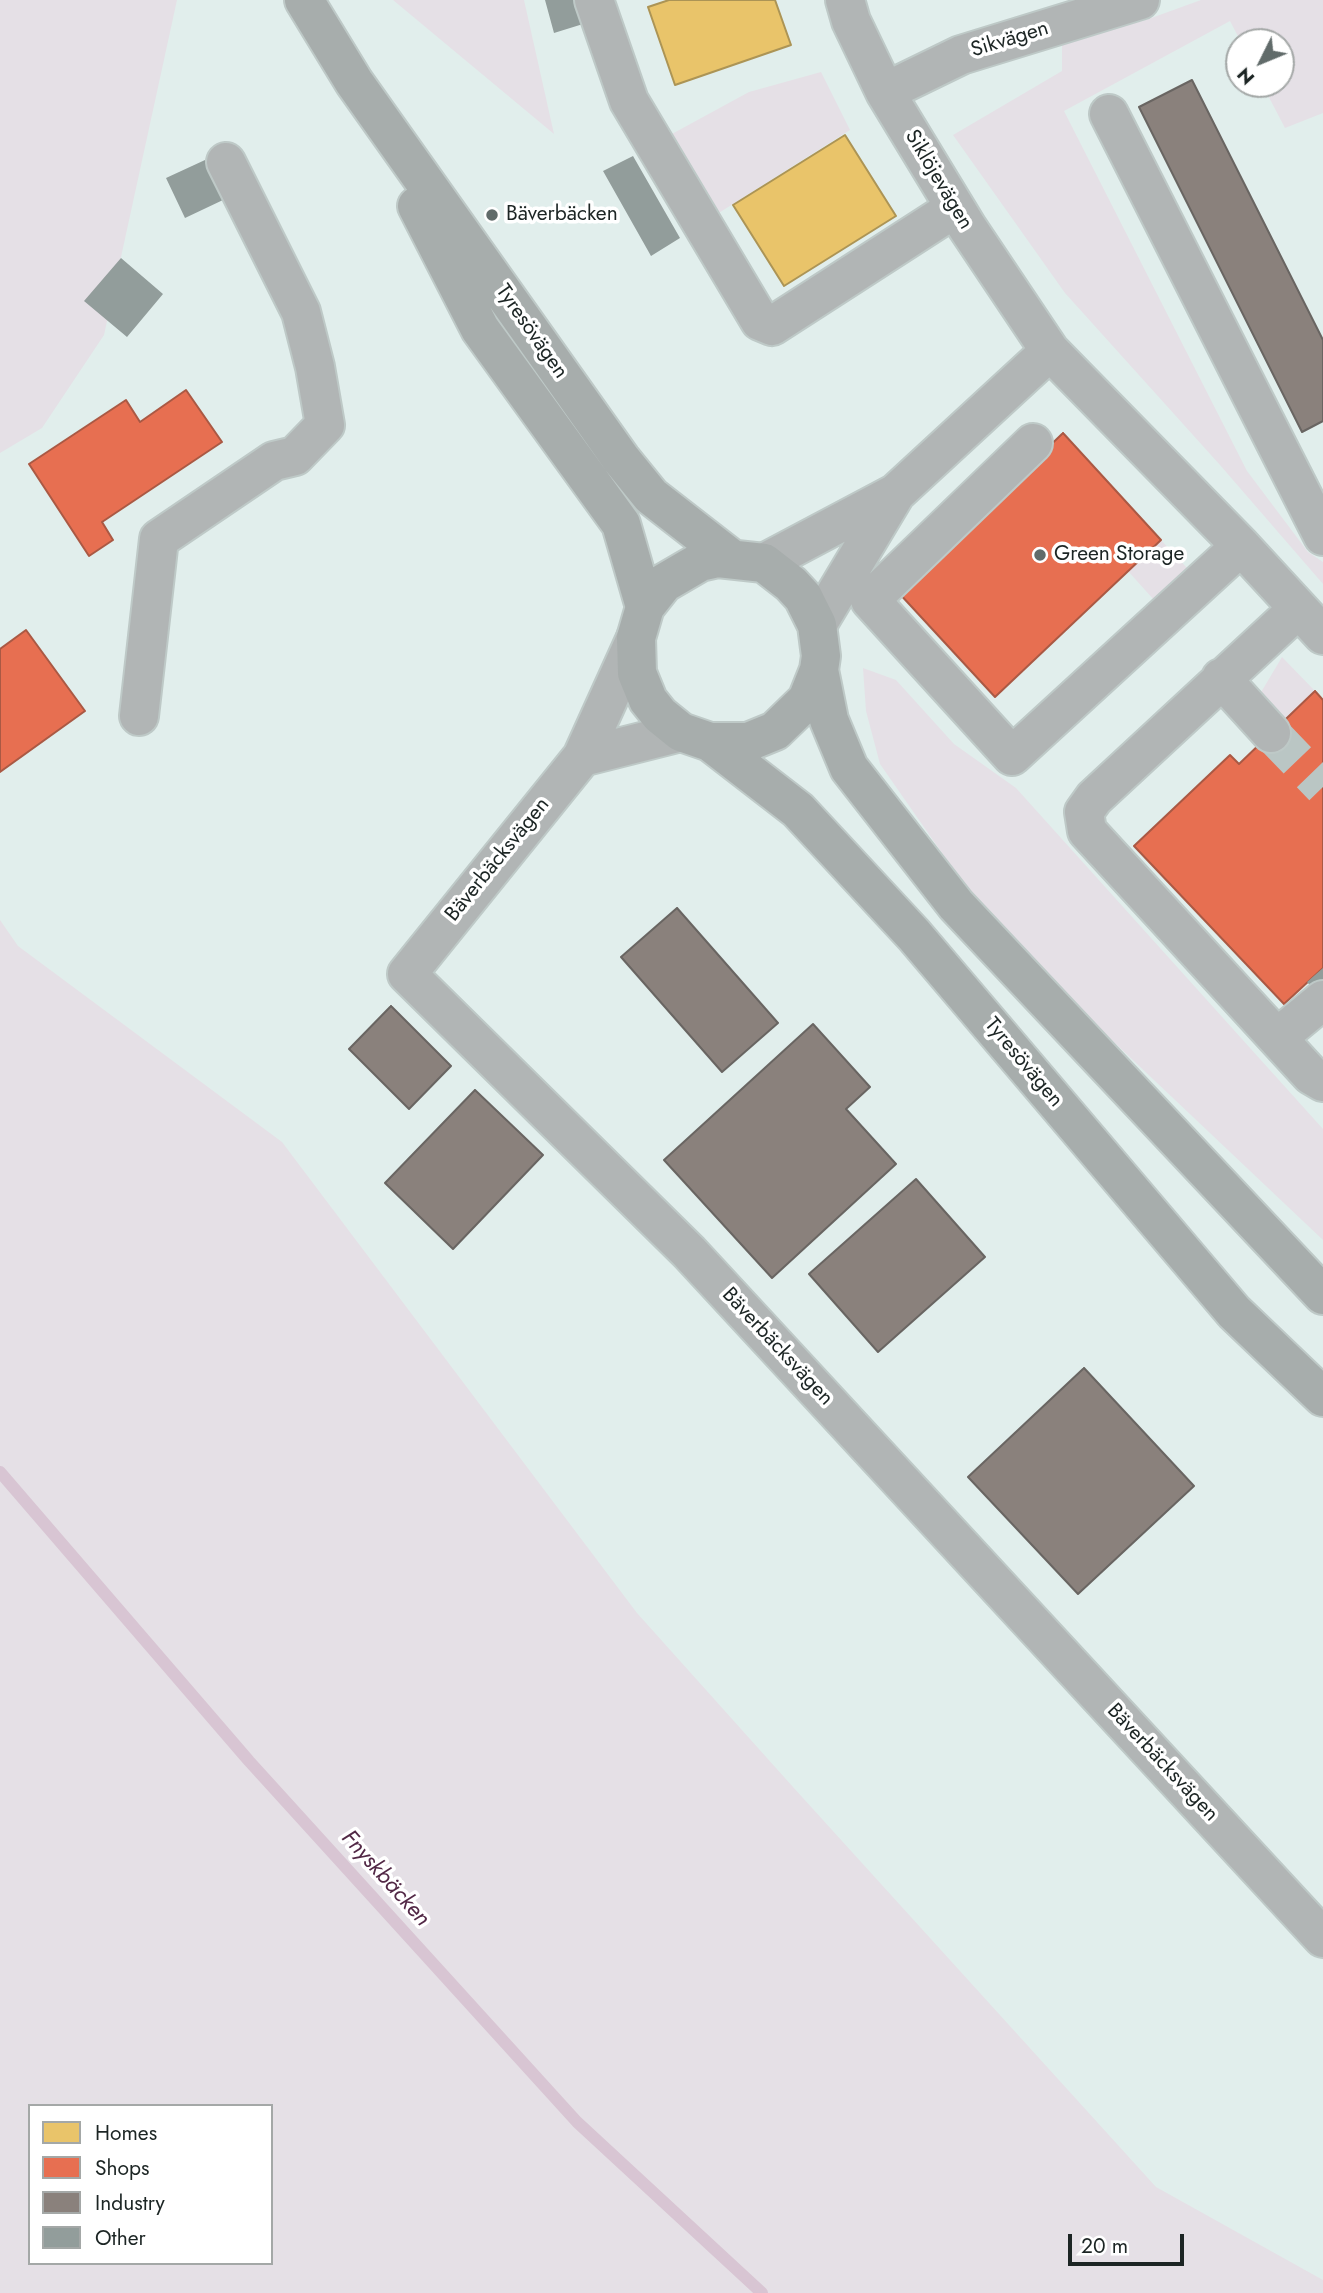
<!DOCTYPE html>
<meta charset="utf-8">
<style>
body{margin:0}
#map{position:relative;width:1323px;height:2293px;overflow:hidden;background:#e1eeec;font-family:Jost,sans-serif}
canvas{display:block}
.legend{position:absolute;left:28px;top:2104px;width:245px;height:161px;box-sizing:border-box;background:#fff;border:2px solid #a4a8a7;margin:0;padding:9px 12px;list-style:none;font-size:21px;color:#1c2524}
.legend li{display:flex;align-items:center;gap:14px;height:35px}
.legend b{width:35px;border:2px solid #a4a8a7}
.north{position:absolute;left:1225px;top:28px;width:70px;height:70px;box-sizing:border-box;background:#fff;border:2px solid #a4a8a7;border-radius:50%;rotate:227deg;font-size:19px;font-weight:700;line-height:28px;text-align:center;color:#1c2524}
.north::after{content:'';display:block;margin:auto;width:24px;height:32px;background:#616b6a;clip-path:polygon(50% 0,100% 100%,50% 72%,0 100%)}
.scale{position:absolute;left:1068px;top:2234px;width:116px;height:32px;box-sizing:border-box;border:4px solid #1c2524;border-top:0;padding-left:9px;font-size:21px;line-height:24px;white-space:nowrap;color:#1c2524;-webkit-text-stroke:5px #fff;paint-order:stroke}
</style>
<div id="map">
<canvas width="1323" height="2293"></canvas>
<ul class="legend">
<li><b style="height:19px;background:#e9c46a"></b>Homes</li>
<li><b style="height:19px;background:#e76f51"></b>Shops</li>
<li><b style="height:19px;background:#8a817c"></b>Industry</li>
<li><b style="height:19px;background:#929d9b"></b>Other</li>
</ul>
<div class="north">N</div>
<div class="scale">20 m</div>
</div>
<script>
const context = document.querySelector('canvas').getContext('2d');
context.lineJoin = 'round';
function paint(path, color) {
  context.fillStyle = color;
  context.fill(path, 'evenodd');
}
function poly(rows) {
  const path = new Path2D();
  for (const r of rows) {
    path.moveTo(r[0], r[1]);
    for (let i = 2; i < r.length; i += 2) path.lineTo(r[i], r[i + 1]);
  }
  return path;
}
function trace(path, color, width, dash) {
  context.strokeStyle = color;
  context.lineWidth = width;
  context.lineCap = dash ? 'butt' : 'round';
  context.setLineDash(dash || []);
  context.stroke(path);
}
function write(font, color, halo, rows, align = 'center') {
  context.font = font + ' Jost,sans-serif';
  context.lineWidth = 7;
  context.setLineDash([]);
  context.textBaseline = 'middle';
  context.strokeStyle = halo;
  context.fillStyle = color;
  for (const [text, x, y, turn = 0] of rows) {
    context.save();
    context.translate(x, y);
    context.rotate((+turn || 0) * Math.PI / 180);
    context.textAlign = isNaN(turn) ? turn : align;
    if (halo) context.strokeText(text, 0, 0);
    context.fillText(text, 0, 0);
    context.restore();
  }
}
const green = poly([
 [0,0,177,0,104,335,42,428,0,453],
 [393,0,524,0,554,134],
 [1201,0,1323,0,1323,113,1285,128,1262,84,1281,84,1281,42,1241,42,1230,21,1064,111,1247,471,1308,552,1323,562,1323,584,1220,465,1065,293,953,135,1062,71,1062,40,1143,21],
 [821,72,850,130,714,216,670,135,749,92],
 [1161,540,1188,569,1154,600,1128,571],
 [1282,657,1315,691,1280,724,1257,699],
 [863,668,896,680,954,744,1016,788,1323,1129,1323,1240,1080,1010,974,899,880,764,866,711],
 [0,920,18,946,282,1142,637,1613,793,1787,1156,2187,1323,2280,1323,2293,0,2293],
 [30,2106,271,2106,271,2263,30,2263]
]);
const homes = poly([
 [669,0,775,0,791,45,675,85,648,7,669,0],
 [845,135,896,216,784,286,733,205,845,135]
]);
const shops = poly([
 [186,390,222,442,102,522,113,540,89,556,29,464,126,400,140,422,186,390],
 [1063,433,1161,540,995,697,898,592,1063,433],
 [26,630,85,711,0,772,0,649,26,630],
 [1315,691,1323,700,1323,968,1284,1004,1134,846,1230,755,1239,764,1315,691]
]);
const industry = poly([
 [1192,80,1323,340,1323,421,1302,432,1139,107,1192,80],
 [677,908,778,1023,722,1072,621,957,677,908],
 [391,1006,451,1066,409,1109,349,1049,391,1006],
 [813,1024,870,1087,846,1109,896,1164,772,1278,664,1160,813,1024],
 [475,1090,543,1155,453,1249,385,1183,475,1090],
 [916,1179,985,1257,878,1352,809,1274,916,1179],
 [1084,1368,1194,1486,1078,1594,968,1477,1084,1368]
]);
const stream = poly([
 [0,1472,249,1761,577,2122,762,2293]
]);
const building = poly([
 [545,0,577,0,583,24,554,33],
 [633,156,680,238,651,256,603,171],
 [205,160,223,200,185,218,166,178],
 [121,258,163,294,127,337,84,301],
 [1323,968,1323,1000,1307,982]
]);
const minorTunnel = poly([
 [1271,733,1323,787]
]);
const minor = poly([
 [594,0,629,101,760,321,772,326,955,208],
 [845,0,851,21,885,92,967,227,1050,351,1241,546,1323,635],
 [885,92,961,55,1140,0],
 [1109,114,1323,536],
 [1033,443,870,600,1012,756,1241,546],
 [764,563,896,493,1050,351],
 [1298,609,1094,798,1084,812,1087,831,1311,1075,1323,1082],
 [817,625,896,493],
 [636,638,582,757,407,974,689,1252,1323,1938],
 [1221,678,1271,733],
 [139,716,159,539,274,461,295,456,325,425,315,367,301,312,226,162],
 [582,757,681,732],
 [1277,1038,1323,1000]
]);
const major = poly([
 [304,0,354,82,621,459,651,496,732,559],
 [417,206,480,329,621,524,645,607],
 [819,670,829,720,849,768,956,905,1323,1295],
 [710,742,748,742,775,731,807,700,819,670,821,656,817,625,803,597,791,584,764,563,718,558,700,562,664,583,645,607,636,638,637,673,648,700,660,715,681,732,710,742,798,810,914,935,1234,1312,1323,1397]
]);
const markers = [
 [492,215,7,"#616b6a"],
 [1040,555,7,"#616b6a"]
];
const streetNames = [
 ["Sikvägen",1010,40,-17],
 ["Siklöjevägen",938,180,59],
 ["Tyresövägen",531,332,55],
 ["Bäverbäcksvägen",498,860,-51],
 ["Tyresövägen",1023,1063,50],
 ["Bäverbäcksvägen",777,1347,47],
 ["Bäverbäcksvägen",1162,1763,47]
];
const poiNames = [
 ["Bäverbäcken",506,215],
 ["Green Storage",1054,555]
];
const waterNames = [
 ["Fnyskbäcken",385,1879,48]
];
paint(green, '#e5e0e6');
paint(homes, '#e9c46a');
trace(homes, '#ac9455', 2);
paint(shops, '#e76f51');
trace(shops, '#aa5944', 2);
paint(industry, '#8a817c');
trace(industry, '#696562', 2);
trace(stream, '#d8c5d3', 12);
paint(building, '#929d9b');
trace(minorTunnel, '#bac6c4', 38, [38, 19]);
trace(minor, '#bec9c7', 42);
trace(major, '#bec9c7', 42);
trace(minor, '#b1b5b5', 38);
trace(major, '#a7adac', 38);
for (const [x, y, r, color] of markers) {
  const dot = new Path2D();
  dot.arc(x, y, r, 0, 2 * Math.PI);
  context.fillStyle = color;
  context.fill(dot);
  trace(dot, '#fff', 2.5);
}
write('21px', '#1c2524', '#fff', streetNames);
write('21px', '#1c2524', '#fff', poiNames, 'left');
write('italic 23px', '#522846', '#fff', waterNames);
</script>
